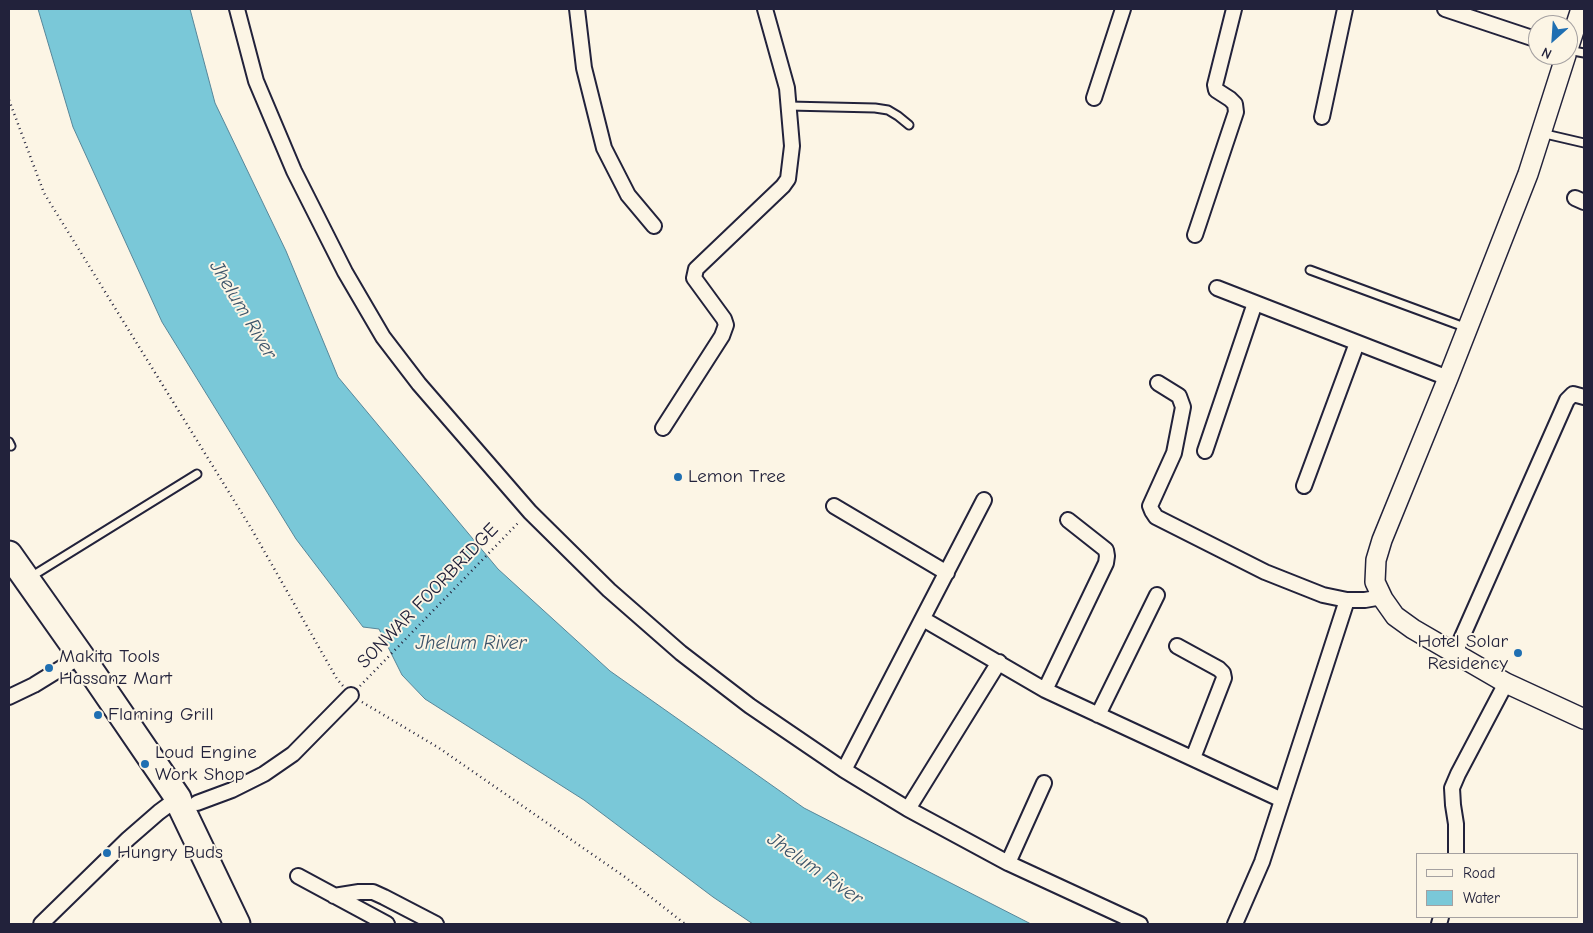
<!DOCTYPE html>
<style>
body{margin:0}
#map{position:relative;width:1593px;height:933px;overflow:hidden;background:#fcf5e5;font-family:"Comic Neue",sans-serif}
canvas{display:block}
.frame{position:absolute;inset:0;border:10px solid #22223b;pointer-events:none}
.legend{position:absolute;left:1416px;top:853px;width:162px;height:65px;box-sizing:border-box;background:#fcf5e5;border:1px solid #a5a1a1;margin:0;padding:6px 9px;list-style:none;font-size:15px;color:#22223b}
.legend li{display:flex;align-items:center;gap:10px;height:25px}
.legend b{width:25px;border:1px solid #a5a1a1}
.north{position:absolute;left:1528px;top:15px;width:50px;height:50px;box-sizing:border-box;background:#fcf5e5;border:1px solid #a5a1a1;border-radius:50%;rotate:206deg;font-size:14px;font-weight:700;line-height:20px;text-align:center;color:#22223b}
.north::after{content:'';display:block;margin:auto;width:18px;height:22px;background:#1f6fb2;clip-path:polygon(50% 0,100% 100%,50% 72%,0 100%)}
</style>
<div id="map">
<canvas width="1593" height="933"></canvas>
<div class="frame"></div>
<ul class="legend">
<li><b style="height:6px;background:#fcf5e5"></b>Road</li>
<li><b style="height:14px;background:#7ac8d8"></b>Water</li>
</ul>
<div class="north">N</div>
</div>
<script>
const context = document.querySelector('canvas').getContext('2d');
context.lineJoin = 'round';
function paint(path, color) {
  context.fillStyle = color;
  context.fill(path, 'evenodd');
}
function poly(rows) {
  const path = new Path2D();
  for (const r of rows) {
    path.moveTo(r[0], r[1]);
    for (let i = 2; i < r.length; i += 2) path.lineTo(r[i], r[i + 1]);
  }
  return path;
}
function trace(path, color, width, dash) {
  context.strokeStyle = color;
  context.lineWidth = width;
  context.lineCap = dash ? 'butt' : 'round';
  context.setLineDash(dash || []);
  context.stroke(path);
}
function write(font, color, halo, rows, align = 'center') {
  context.font = font + ' "Comic Neue",sans-serif';
  context.lineWidth = 4;
  context.setLineDash([]);
  context.textBaseline = 'middle';
  context.strokeStyle = halo;
  context.fillStyle = color;
  for (const [text, x, y, turn = 0] of rows) {
    context.save();
    context.translate(x, y);
    context.rotate((+turn || 0) * Math.PI / 180);
    context.textAlign = isNaN(turn) ? turn : align;
    if (halo) context.strokeText(text, 0, 0);
    context.fillText(text, 0, 0);
    context.restore();
  }
}
const water = poly([
 [38,9,190,9,215,103,286,251,338,377,498,569,610,671,804,808,1031,924,753,924,713,897,584,800,425,699,402,675,379,629,363,627,296,539,162,322,73,127,38,9]
]);
const path = poly([
 [9,100,44,193,251,528,337,679,343,686],
 [360,686,520,521],
 [362,702,439,748,625,877,685,924]
]);
const lane = poly([
 [1568,50,1584,53],
 [789,106,875,108,888,110,898,116,909,125],
 [1541,133,1584,143],
 [1310,270,1467,328],
 [9,442,11,446],
 [29,578,197,474]
]);
const street = poly([
 [237,9,256,81,294,171,345,272,383,337,419,384,530,512,609,590,681,653,750,706,844,770,908,809,1008,863,1140,924],
 [577,9,584,68,604,148,628,195,654,226],
 [1445,9,1538,40],
 [1094,98,1123,9],
 [1322,117,1345,9],
 [1575,198,1584,202],
 [1195,235,1236,112,1235,104,1230,99,1216,90,1215,85,1234,9],
 [1217,288,1448,378],
 [1158,383,1179,396,1183,407,1174,453,1150,506,1152,511,1156,517,1265,572,1323,595,1347,600,1365,600,1382,597],
 [663,428,722,336,726,325,724,319,694,278,696,269,783,186,788,179,792,146,787,88,765,9],
 [1205,451,1255,303],
 [1304,486,1357,343],
 [834,506,947,573],
 [923,619,1045,690,1282,800],
 [1177,646,1219,669,1223,673,1224,678,1193,758],
 [1455,653,1567,400,1573,394,1584,397],
 [1045,690,1106,563,1107,556,1106,550,1101,546,1068,520],
 [9,697,34,685,81,656],
 [1098,715,1157,595],
 [844,770,984,500],
 [197,803,232,790,264,774,293,754,351,695],
 [908,809,999,662],
 [1456,854,1456,824,1453,805,1452,788,1458,774,1506,683],
 [1008,863,1044,783],
 [298,876,387,924],
 [334,896,359,892,373,892,384,897,436,924],
 [41,924,128,839,159,812,178,798],
 [1235,924,1262,862,1347,600],
 [1439,924,1441,917]
]);
const secondary = poly([
 [1568,49,1581,9],
 [1566,55,1528,174,1448,378,1382,540,1376,560,1375,582,1383,599,1395,616,1413,629,1506,683,1584,719]
]);
const highway = poly([
 [9,554,81,656,178,798,181,807,237,924]
]);
const markers = [
 [678,477,5,"#1f6fb2"],
 [1518,653,5,"#1f6fb2"],
 [49,668,5,"#1f6fb2"],
 [98,715,5,"#1f6fb2"],
 [145,764,5,"#1f6fb2"],
 [107,853,5,"#1f6fb2"]
];
const poiNames = [
 ["Lemon Tree",688,477],
 ["Hotel Solar",1508,642,"right"],
 ["Residency",1508,664,"right"],
 ["Makita Tools",59,657],
 ["Hassanz Mart",59,679],
 ["Flaming Grill",108,715],
 ["Loud Engine",155,753],
 ["Work Shop",155,775],
 ["Hungry Buds",117,853]
];
const streetNames = [
 ["SONWAR FOORBRIDGE",428,596,-46]
];
const waterNames = [
 ["Jhelum River",243,310,59],
 ["Jhelum River",471,643],
 ["Jhelum River",815,869,35]
];
paint(water, '#7ac8d8');
trace(water, '#578699', 1);
trace(lane, '#22223b', 11);
trace(street, '#22223b', 18);
trace(secondary, '#22223b', 22);
trace(highway, '#22223b', 29);
trace(path, '#22223b', 2.5, [1, 4]);
trace(lane, '#fcf5e5', 7);
trace(street, '#fcf5e5', 14);
trace(secondary, '#fcf5e5', 19);
trace(highway, '#fcf5e5', 25);
for (const [x, y, r, color] of markers) {
  const dot = new Path2D();
  dot.arc(x, y, r, 0, 2 * Math.PI);
  context.fillStyle = color;
  context.fill(dot);
  trace(dot, '#fcf5e5', 2);
}
write('19px', '#22223b', '#fcf5e5', poiNames, 'left');
write('19px', '#22223b', '#fcf5e5', streetNames);
write('italic 20px', '#3c546a', '#fcf5e5', waterNames);
</script>
